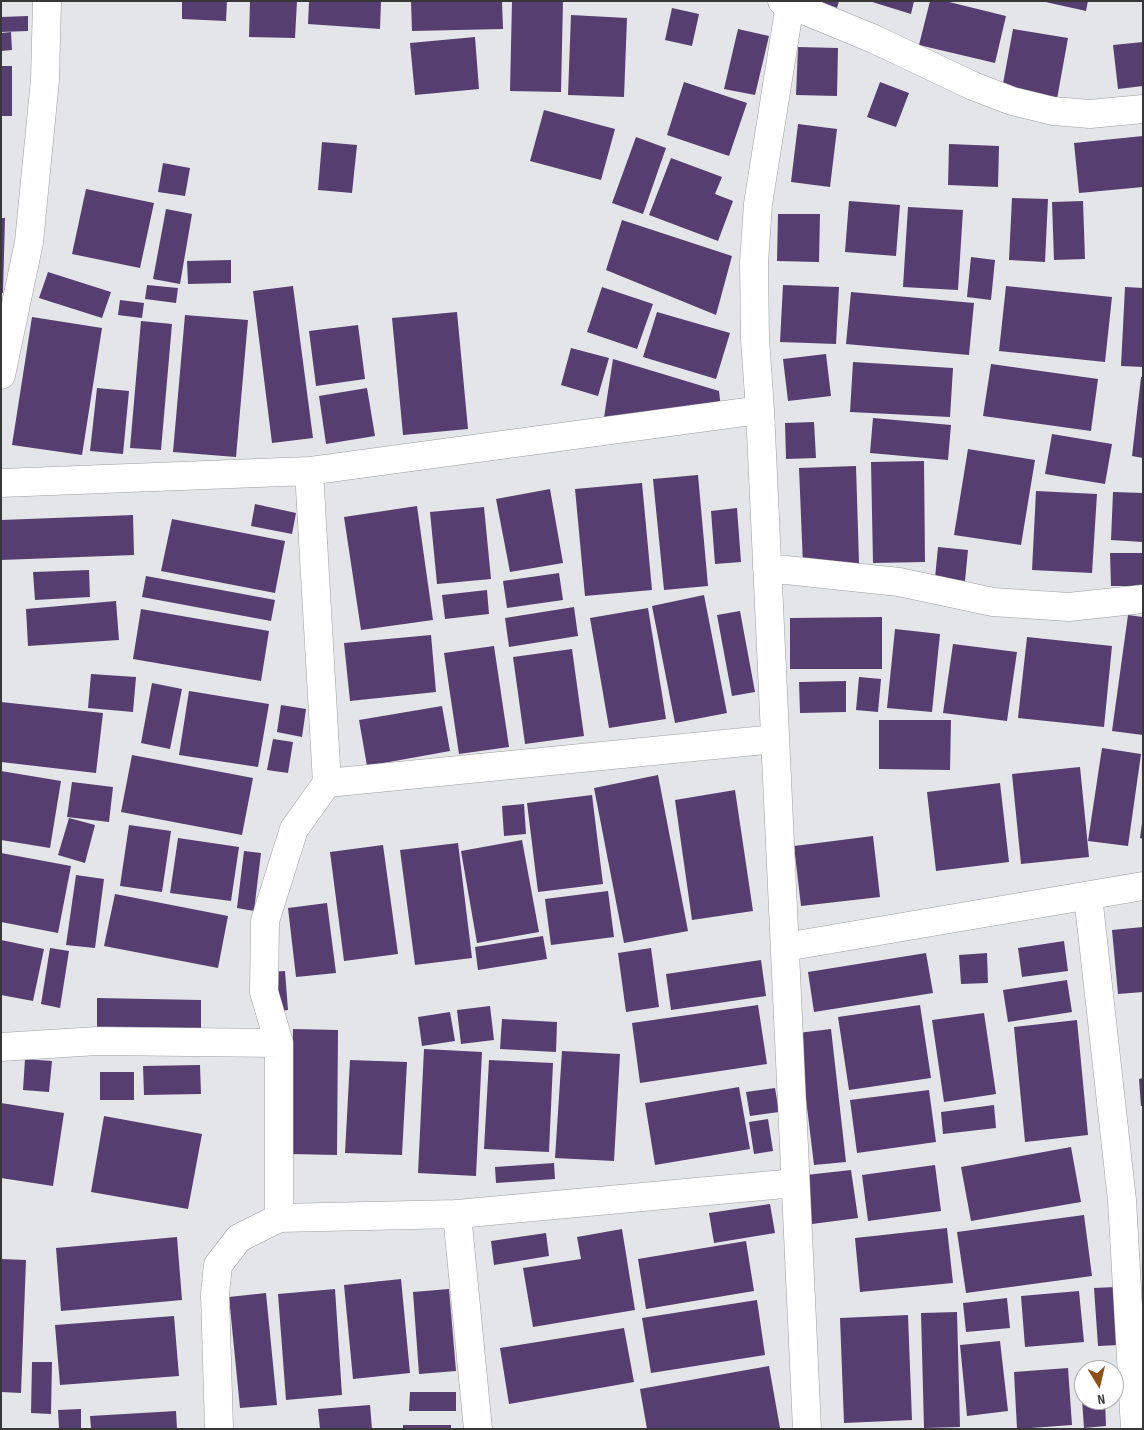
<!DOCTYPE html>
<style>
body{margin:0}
#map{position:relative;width:1144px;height:1430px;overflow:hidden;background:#e4e5e8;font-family:"Sofia Sans Condensed",sans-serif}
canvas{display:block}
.frame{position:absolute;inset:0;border:2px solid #373738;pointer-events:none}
.north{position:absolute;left:1074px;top:1360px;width:50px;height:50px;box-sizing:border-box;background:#fff;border:1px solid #afafaf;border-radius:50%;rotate:171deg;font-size:14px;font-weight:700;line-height:20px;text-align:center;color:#373738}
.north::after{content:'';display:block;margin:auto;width:18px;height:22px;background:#8d4f14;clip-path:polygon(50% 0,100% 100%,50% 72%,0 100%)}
</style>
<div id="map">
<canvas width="1144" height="1430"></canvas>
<div class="frame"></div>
<div class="north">N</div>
</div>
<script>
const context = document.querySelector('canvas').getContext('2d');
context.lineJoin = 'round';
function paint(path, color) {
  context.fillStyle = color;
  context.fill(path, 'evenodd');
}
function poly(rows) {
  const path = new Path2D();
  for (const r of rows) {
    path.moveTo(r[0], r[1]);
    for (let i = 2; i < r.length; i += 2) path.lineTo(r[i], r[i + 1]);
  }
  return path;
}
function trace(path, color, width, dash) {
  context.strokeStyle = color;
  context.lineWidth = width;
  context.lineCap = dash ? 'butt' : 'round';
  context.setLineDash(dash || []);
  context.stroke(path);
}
const building = poly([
 [182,1,227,1,226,21,182,19],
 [250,1,297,1,295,38,249,37],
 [309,1,381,1,380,29,308,24],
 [411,1,502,1,503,29,412,31],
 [512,1,563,1,561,92,510,91],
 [817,1,839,1,837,8],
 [869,1,914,1,911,14],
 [930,1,945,1,1006,16,995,63,919,45],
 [1041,1,1088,1,1086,11],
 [672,8,699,14,692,46,665,40],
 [571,15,627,18,624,97,568,95],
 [28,16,28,31,1,32,1,17],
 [738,29,769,36,755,95,724,89],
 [1013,29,1068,38,1057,99,1002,89],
 [11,32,12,50,1,51,1,33],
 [475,37,479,89,415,95,410,43],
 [1143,42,1143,86,1118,89,1113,45],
 [798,47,838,48,837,96,796,95],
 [1,66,12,66,12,116,1,116],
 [684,82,747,103,729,156,667,135],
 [880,82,909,93,896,127,867,117],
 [544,110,615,129,601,180,530,161],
 [798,124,837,129,830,187,791,182],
 [1143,136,1143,187,1079,193,1074,143],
 [636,137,666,148,643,214,612,203],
 [322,142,357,145,352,193,318,190],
 [949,144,999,146,998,187,948,185],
 [671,158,722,177,715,194,733,201,718,241,649,215],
 [163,163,190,168,185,196,158,192],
 [86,189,154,203,140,268,72,254],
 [1012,198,1048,199,1045,262,1009,260],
 [849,201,900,205,896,256,845,252],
 [1083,201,1085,259,1054,260,1052,202],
 [908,207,963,210,958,290,903,287],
 [166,209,192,214,180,284,153,279],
 [778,214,820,214,819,262,777,261],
 [1,218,5,218,3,293,1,293],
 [622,220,732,256,716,315,606,270],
 [971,257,995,260,991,300,967,297],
 [231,260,231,283,188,284,187,261],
 [48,272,111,292,102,318,39,298],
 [147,285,178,288,176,303,145,299],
 [783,285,839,287,836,344,780,342],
 [293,286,313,438,272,443,253,291],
 [1006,286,1112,297,1105,362,999,351],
 [602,287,653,304,637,349,587,332],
 [1125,287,1143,288,1143,367,1121,366],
 [851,292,974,303,969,355,846,344],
 [120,300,144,303,142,318,118,315],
 [457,312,468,429,403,435,392,318],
 [657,312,730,333,716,379,643,357],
 [185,315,248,320,236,457,173,452],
 [32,317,102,328,82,455,12,445],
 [141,321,172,324,161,450,130,448],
 [358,325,365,379,316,386,309,331],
 [571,348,609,358,598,396,561,385],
 [826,354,831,396,788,401,783,359],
 [613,359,719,391,721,408,603,424],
 [853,362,953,368,950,417,850,412],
 [991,364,1098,379,1091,431,983,416],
 [1141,377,1143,377,1143,458,1132,456],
 [97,388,129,391,123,454,90,451],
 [367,388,375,436,326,444,319,396],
 [873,418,951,425,948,460,870,453],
 [814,422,816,458,786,459,785,423],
 [1052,434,1112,444,1105,484,1045,474],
 [968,449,1035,460,1021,545,954,535],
 [924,461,925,562,873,563,871,462],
 [856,466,859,563,803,565,799,468],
 [698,475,708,586,664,590,653,479],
 [642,483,652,590,585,596,575,489],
 [550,489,563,563,510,572,496,499],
 [1036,491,1097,494,1092,573,1032,570],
 [1113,492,1143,493,1143,542,1111,540],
 [255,504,296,513,292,534,251,526],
 [417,506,433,620,361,630,344,517],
 [484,507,491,579,437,584,430,512],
 [737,508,741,562,715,564,711,511],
 [133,515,134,555,1,560,1,520],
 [172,519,285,541,275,593,161,571],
 [938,547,968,550,965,581,935,578],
 [1110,553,1143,553,1143,586,1111,586],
 [89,570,90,597,35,600,33,572],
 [559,573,563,600,507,608,503,581],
 [146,576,275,600,271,621,142,597],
 [487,590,489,614,445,619,442,595],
 [704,595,727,713,675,723,652,606],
 [116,601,119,640,28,646,26,609],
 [574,607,578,636,509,647,505,618],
 [648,608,666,719,609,728,590,618],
 [141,609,269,631,261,681,133,659],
 [740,611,755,692,732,696,717,615],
 [1128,615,1143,617,1143,735,1112,731],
 [882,617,882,669,790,669,790,618],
 [895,629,940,634,932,712,887,708],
 [431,635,436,692,350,701,344,643],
 [1027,637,1112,646,1104,727,1018,718],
 [953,644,1017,652,1007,721,943,713],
 [494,646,509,747,459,754,444,653],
 [572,649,584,736,525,744,513,657],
 [91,674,136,677,133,712,88,708],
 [859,677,881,679,878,712,856,710],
 [846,681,846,712,800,713,799,682],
 [152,683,182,689,170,749,141,743],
 [189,691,269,704,258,767,179,755],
 [1,702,103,713,96,773,1,762],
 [281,705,306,709,302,737,277,732],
 [442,706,450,751,367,766,359,720],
 [879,720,951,720,950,770,879,769],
 [273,739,293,742,288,773,267,770],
 [1102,748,1141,754,1128,846,1088,841],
 [132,755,253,778,242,835,121,812],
 [1080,767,1089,857,1021,864,1012,774],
 [1,771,61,781,50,848,1,840],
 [658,775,688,931,624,943,594,788],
 [72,782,113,787,109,822,67,817],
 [1000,783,1009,862,936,871,927,792],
 [735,790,753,911,692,920,675,800],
 [592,795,603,884,538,892,527,803],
 [524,804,526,834,504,836,502,806],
 [69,818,95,825,85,863,58,855],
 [1142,823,1143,823,1143,839,1140,838],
 [129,825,171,831,162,892,120,886],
 [873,836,880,897,801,906,794,846],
 [178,838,239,847,231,901,170,893],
 [522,840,539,932,477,943,461,851],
 [458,843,472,958,415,965,400,850],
 [383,845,398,954,344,961,330,852],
 [244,851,261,853,254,911,237,908],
 [1,853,71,866,58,933,1,922],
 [76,875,104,879,95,948,66,945],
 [608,891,614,937,551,945,545,899],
 [115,894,228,916,218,968,104,946],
 [327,903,336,973,296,977,288,908],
 [1143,927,1143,992,1118,994,1112,930],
 [543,936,547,959,478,970,475,947],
 [1,940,44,949,33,1001,1,995],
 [1064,941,1068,971,1022,977,1018,948],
 [50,948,69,951,60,1008,41,1004],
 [651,948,659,1007,626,1012,618,953],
 [926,953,933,993,814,1012,808,972],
 [987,953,988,983,961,984,959,955],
 [761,960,766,996,671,1010,666,974],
 [285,971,288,1010,273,1012,270,972],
 [1067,980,1072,1012,1008,1022,1003,990],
 [97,998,201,1000,201,1029,97,1028],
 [758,1005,767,1064,640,1083,632,1023],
 [920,1005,931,1078,849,1090,838,1017],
 [490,1006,494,1040,461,1044,457,1010],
 [450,1012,455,1041,422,1046,418,1017],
 [984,1013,996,1094,944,1102,932,1020],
 [502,1019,557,1022,556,1052,500,1049],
 [1077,1020,1088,1135,1025,1142,1014,1027],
 [293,1029,338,1030,337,1155,291,1154],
 [831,1029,846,1162,814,1165,798,1033],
 [424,1049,482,1052,476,1176,418,1173],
 [562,1051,620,1054,614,1161,555,1158],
 [25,1059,52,1061,49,1092,23,1090],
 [350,1060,407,1062,402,1155,345,1153],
 [489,1060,553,1063,549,1152,484,1149],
 [200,1065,201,1094,144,1095,143,1066],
 [100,1072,134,1072,134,1100,100,1100],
 [1143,1078,1143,1106,1141,1106,1139,1079],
 [739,1087,750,1149,655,1165,645,1103],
 [775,1088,779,1112,750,1116,746,1092],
 [929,1090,936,1142,857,1153,850,1100],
 [1,1103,64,1113,53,1186,1,1178],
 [994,1105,996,1128,943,1134,941,1112],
 [104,1116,202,1134,188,1209,91,1192],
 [768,1119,773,1151,754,1154,749,1122],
 [1071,1147,1081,1202,971,1221,961,1167],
 [554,1163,555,1179,496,1183,495,1167],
 [935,1165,941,1211,868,1221,862,1175],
 [851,1170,858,1218,812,1224,806,1175],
 [770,1204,775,1233,714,1243,709,1213],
 [1084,1215,1092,1276,966,1293,957,1232],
 [947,1228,953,1283,860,1292,855,1238],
 [622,1229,635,1310,533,1327,523,1268,581,1259,577,1237],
 [546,1233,549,1256,494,1265,491,1241],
 [177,1237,182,1300,61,1311,56,1248],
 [746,1241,754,1291,646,1309,638,1259],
 [1,1259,26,1260,21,1393,1,1392],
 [401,1279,410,1373,353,1379,344,1285],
 [1115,1287,1119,1345,1098,1346,1094,1288],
 [335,1289,342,1395,286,1400,278,1294],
 [449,1289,456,1371,419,1374,413,1292],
 [1079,1291,1084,1342,1025,1347,1021,1296],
 [266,1293,277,1405,240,1408,229,1297],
 [1007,1298,1010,1328,966,1332,963,1303],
 [757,1300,765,1355,651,1373,642,1318],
 [957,1312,960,1427,924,1428,921,1313],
 [908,1315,912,1420,844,1423,840,1318],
 [174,1316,179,1376,60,1385,55,1325],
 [624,1328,634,1382,509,1404,500,1348],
 [1000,1341,1008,1411,967,1416,960,1345],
 [32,1362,52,1362,51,1414,31,1413],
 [769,1366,780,1428,647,1429,640,1389],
 [1068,1368,1072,1425,1017,1429,1014,1372],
 [1080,1370,1084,1370,1084,1400,1105,1400,1106,1426,1084,1428],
 [410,1392,456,1392,456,1411,409,1411],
 [370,1405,372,1429,320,1429,318,1409],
 [81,1409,81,1429,59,1429,58,1410],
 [176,1411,177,1429,91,1429,90,1416],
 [403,1425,451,1425,451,1429,403,1429]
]);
const minor = poly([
 [782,1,874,39,973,86,1012,101,1053,111,1090,114,1143,109],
 [790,4,758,204,754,262,755,339,760,410,807,1429],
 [1,375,29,242,45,80,47,1],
 [1,483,309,471,760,410],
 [767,568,899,582,993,602,1069,607,1143,599],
 [327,783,775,739],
 [1088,896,1122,1200,1135,1429],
 [785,947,1143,886],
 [1,1047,97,1041,279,1043],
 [457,1214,478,1429],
 [279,1218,279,1043,264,992,265,921,294,829,327,783,309,471],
 [219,1429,215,1294,218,1265,239,1238,279,1218,457,1214,795,1183]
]);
paint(building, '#563e71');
trace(minor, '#9c9da0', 29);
trace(minor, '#fff', 28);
</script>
